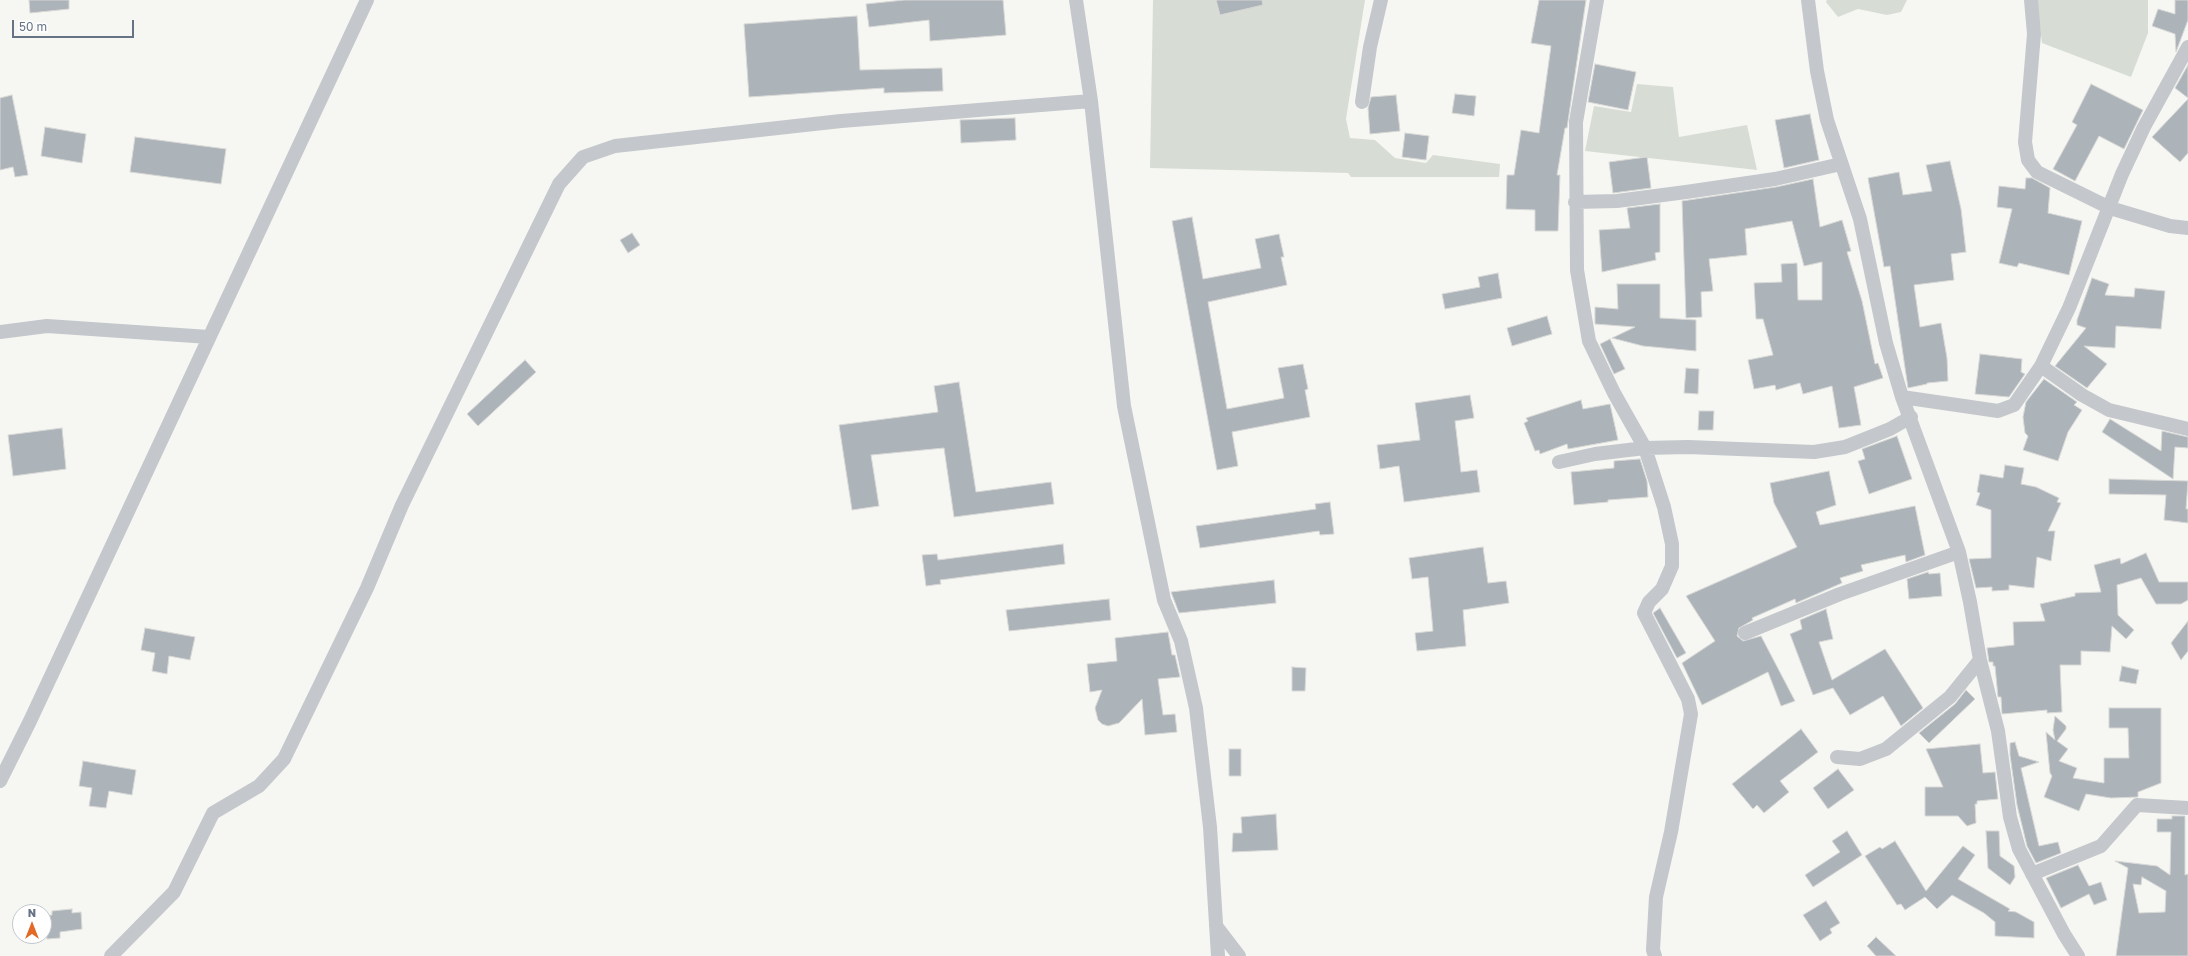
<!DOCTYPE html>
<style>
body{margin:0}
#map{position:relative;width:2188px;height:956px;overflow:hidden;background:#f6f7f3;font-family:"Golos Text",sans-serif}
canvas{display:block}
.north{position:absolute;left:12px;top:904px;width:40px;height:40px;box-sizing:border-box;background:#fff;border:1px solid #c1c7ce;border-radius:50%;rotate:0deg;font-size:11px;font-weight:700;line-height:16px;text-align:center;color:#657384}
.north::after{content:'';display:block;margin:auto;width:14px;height:18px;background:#e36926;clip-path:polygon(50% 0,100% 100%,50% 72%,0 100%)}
.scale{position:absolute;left:12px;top:20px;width:122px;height:18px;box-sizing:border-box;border:2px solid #657384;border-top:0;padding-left:5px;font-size:12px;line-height:14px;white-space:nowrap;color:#657384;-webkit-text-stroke:3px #fff;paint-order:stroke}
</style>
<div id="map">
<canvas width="2188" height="956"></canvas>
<div class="north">N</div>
<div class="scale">50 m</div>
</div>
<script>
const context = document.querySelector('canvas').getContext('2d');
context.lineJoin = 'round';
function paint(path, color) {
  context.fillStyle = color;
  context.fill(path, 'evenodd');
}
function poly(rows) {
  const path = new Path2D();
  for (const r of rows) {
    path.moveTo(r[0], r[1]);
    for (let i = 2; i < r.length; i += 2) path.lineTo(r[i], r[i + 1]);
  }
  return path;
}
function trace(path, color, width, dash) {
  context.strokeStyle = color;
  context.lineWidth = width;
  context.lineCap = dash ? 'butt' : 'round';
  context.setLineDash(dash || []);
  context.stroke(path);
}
const green = poly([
 [1153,0,1365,0,1346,119,1350,138,1375,140,1395,158,1426,163,1433,155,1500,164,1499,177,1351,177,1348,173,1150,168],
 [1827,0,1907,0,1901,12,1887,15,1858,9,1838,17,1826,2],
 [2037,0,2148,0,2148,33,2131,77,2042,43],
 [1637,84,1673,87,1679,137,1747,125,1757,170,1585,151,1594,106,1631,112]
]);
const building = poly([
 [29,0,69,0,69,9,30,13,29,0],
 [904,0,1003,0,1006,35,930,41,929,20,869,27,866,4,904,0],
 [1216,0,1262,0,1263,5,1220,15,1216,0],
 [1539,0,1586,0,1567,128,1565,128,1557,175,1560,175,1558,231,1535,231,1535,210,1506,209,1507,175,1514,175,1521,130,1539,133,1551,46,1531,43,1539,0],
 [2175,0,2188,0,2188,20,2176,52,2175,34,2152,26,2158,9,2175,14,2175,0],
 [857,16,860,70,942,68,943,91,884,93,884,88,749,97,744,24,857,16],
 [1595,64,1636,72,1628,110,1588,102,1595,64],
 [2188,65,2188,98,2175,88,2188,65],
 [2091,84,2143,110,2124,149,2099,136,2075,181,2053,169,2077,125,2072,122,2091,84],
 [1455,94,1476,96,1474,116,1452,113,1455,94],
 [12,95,28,175,15,177,13,167,0,170,0,98,12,95],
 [1396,95,1400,131,1370,134,1368,108,1371,97,1396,95],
 [2188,99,2188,153,2180,162,2152,137,2188,99],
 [1810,114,1819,160,1784,168,1775,120,1810,114],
 [1015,118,1016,140,961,143,960,120,1015,118],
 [45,127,86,134,82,163,41,156,45,127],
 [1405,133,1429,136,1426,160,1402,157,1405,133],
 [135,137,226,149,221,184,130,172,135,137],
 [1647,157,1651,188,1613,193,1609,162,1647,157],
 [1950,161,1961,209,1966,252,1951,254,1954,280,1914,285,1920,327,1941,323,1947,358,1948,381,1927,383,1927,384,1908,388,1890,266,1884,267,1868,178,1899,172,1903,195,1932,191,1926,165,1950,161],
 [2026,178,2032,178,2050,188,2048,213,2082,221,2069,275,2019,263,2017,267,1999,263,2012,209,1997,207,1999,186,2025,189,2026,178],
 [1813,179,1820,227,1842,220,1851,251,1847,252,1862,301,1875,364,1878,363,1883,378,1854,387,1861,425,1839,428,1832,386,1803,394,1800,383,1776,390,1775,385,1754,389,1748,360,1773,355,1763,319,1756,319,1754,283,1782,282,1781,264,1797,263,1798,300,1822,300,1822,262,1804,266,1792,221,1745,229,1747,255,1709,259,1713,291,1701,292,1702,317,1686,318,1682,201,1776,187,1813,179],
 [1660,204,1660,252,1655,253,1656,260,1602,272,1599,230,1630,228,1627,208,1660,204],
 [1192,217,1203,279,1261,268,1255,239,1279,234,1284,257,1281,257,1287,285,1208,302,1227,409,1284,398,1278,368,1303,364,1308,389,1305,390,1310,417,1232,432,1238,466,1217,470,1172,221,1192,217],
 [632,233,640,245,628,253,620,240,632,233],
 [1498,273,1502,298,1445,309,1442,294,1480,287,1478,277,1498,273],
 [2092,278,2109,284,2105,295,2134,297,2135,288,2165,291,2161,329,2116,326,2115,348,2084,346,2107,364,2087,388,2055,366,2086,328,2077,325,2077,320,2092,278],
 [1617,284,1660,284,1660,318,1696,320,1696,351,1643,346,1612,338,1635,327,1595,324,1595,307,1618,309,1617,284],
 [1547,316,1552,334,1512,346,1507,328,1547,316],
 [1610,339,1625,369,1614,374,1600,344,1610,339],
 [1980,354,2022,359,2021,372,2025,374,2009,397,1975,394,1980,354],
 [525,360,536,372,478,426,467,414,525,360],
 [1686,368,1699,369,1698,394,1684,393,1686,368],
 [2044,379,2077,402,2074,405,2082,410,2068,432,2058,461,2023,450,2028,436,2025,433,2023,417,2026,402,2044,379],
 [959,382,976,492,1051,482,1054,504,954,517,944,448,871,455,879,506,852,510,839,425,938,412,934,386,959,382],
 [1470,395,1474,418,1455,421,1461,472,1477,470,1480,492,1404,502,1399,466,1380,469,1377,445,1420,440,1415,403,1470,395],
 [1581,400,1583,409,1610,404,1618,440,1568,449,1567,444,1540,454,1539,450,1535,451,1524,423,1528,421,1526,418,1581,400],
 [1699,411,1714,411,1713,430,1698,430,1699,411],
 [2110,419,2161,451,2162,431,2188,437,2188,448,2175,447,2173,479,2102,432,2110,419],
 [62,428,66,469,13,476,8,435,62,428],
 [1897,436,1912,479,1869,494,1858,461,1865,459,1862,449,1897,436],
 [1640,459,1647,481,1648,497,1608,500,1608,502,1574,505,1571,472,1614,468,1614,461,1640,459],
 [2005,465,2024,468,2021,484,2036,487,2059,498,2057,502,2061,503,2048,531,2055,531,2051,561,2037,557,2034,588,2009,585,2009,590,1992,591,1992,587,1976,588,1969,559,1991,558,1991,510,1976,505,1980,493,1977,492,1980,474,2003,478,2005,465],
 [1829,471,1836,505,1816,512,1820,525,1915,506,1925,555,1906,562,1905,555,1861,565,1863,571,1840,578,1842,583,1796,603,1795,599,1752,618,1753,620,1739,628,1737,636,1743,641,1761,636,1795,701,1781,706,1768,672,1702,705,1682,663,1715,641,1686,596,1797,547,1774,503,1770,483,1829,471],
 [2109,479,2188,481,2186,509,2188,509,2188,523,2164,520,2166,495,2109,494,2109,479],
 [1330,502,1334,534,1320,535,1319,531,1200,548,1196,526,1316,509,1315,504,1330,502],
 [1063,544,1065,564,940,580,941,584,926,586,922,555,937,554,938,560,1063,544],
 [1483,547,1488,583,1506,581,1509,603,1463,610,1466,646,1417,651,1415,633,1433,631,1428,577,1412,579,1409,558,1483,547],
 [2146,553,2159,582,2188,582,2188,600,2181,604,2156,604,2141,578,2117,585,2118,615,2134,630,2126,639,2112,626,2110,652,2081,651,2081,665,2060,665,2062,712,2047,713,2047,710,2002,714,2001,697,1998,697,1995,666,1993,666,1993,662,1989,662,1987,648,2014,645,2013,622,2045,621,2040,604,2075,596,2075,593,2101,592,2094,565,2120,558,2121,564,2146,553],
 [1928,572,1929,574,1940,573,1942,596,1909,599,1907,579,1928,572],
 [1274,580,1276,603,1179,613,1171,592,1274,580],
 [1109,599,1111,620,1009,631,1006,610,1109,599],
 [1660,608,1686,653,1677,658,1653,613,1660,608],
 [1826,609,1833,639,1819,642,1832,680,1885,649,1923,708,1901,726,1883,696,1850,715,1833,688,1813,695,1790,634,1802,629,1800,620,1826,609],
 [2188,621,2188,651,2181,660,2171,643,2188,621],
 [145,628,195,637,190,660,169,656,167,674,152,671,155,653,141,650,145,628],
 [1168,632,1172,655,1175,655,1180,677,1158,679,1163,715,1175,714,1177,732,1145,735,1142,699,1119,723,1108,726,1102,724,1098,720,1095,708,1102,690,1090,692,1087,664,1117,661,1115,638,1168,632],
 [2122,666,2139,670,2136,684,2119,681,2122,666],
 [1292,667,1306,668,1305,691,1292,691,1292,667],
 [1966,690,1975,699,1929,743,1919,733,1955,704,1966,690],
 [2109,708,2161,708,2161,783,2138,792,2138,797,2111,798,2086,794,2079,811,2044,797,2052,776,2050,773,2046,732,2055,740,2053,730,2055,716,2066,726,2066,729,2057,741,2068,749,2059,761,2077,768,2073,778,2104,783,2104,758,2129,758,2128,728,2109,728,2109,708],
 [1801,729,1818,752,1780,781,1789,792,1764,813,1757,805,1753,809,1732,784,1801,729],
 [2015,742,2019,756,2039,762,2021,768,2039,846,2058,842,2061,853,2036,863,2027,846,2017,805,2010,755,2010,743,2015,742],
 [1980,744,1983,773,1995,772,1998,799,1977,801,1977,804,1975,804,1976,823,1967,826,1958,816,1925,816,1925,787,1943,787,1926,749,1980,744],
 [1229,749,1241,749,1241,776,1229,776,1229,749],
 [83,761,136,770,132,795,109,791,106,808,89,806,92,788,79,786,83,761],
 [1838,769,1854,790,1828,809,1813,788,1838,769],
 [1276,814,1278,850,1232,852,1233,833,1242,833,1241,817,1276,814],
 [2172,816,2185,816,2185,875,2188,874,2188,956,2116,956,2128,868,2115,861,2157,866,2170,875,2171,832,2157,832,2157,819,2172,819,2172,816],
 [2142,877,2166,891,2165,912,2139,913,2133,884,2141,885,2142,877],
 [1847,831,1862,855,1813,887,1805,875,1840,852,1832,841,1847,831],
 [1986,831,1999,831,2000,856,2014,866,2015,877,2010,885,1988,868,1986,831],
 [1895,841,1926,891,1963,846,1975,855,1958,879,2010,909,2008,911,2016,912,2034,922,2034,938,1995,936,1995,922,1984,913,1952,895,1937,909,1925,897,1905,910,1901,904,1897,905,1865,856,1880,847,1882,849,1895,841],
 [2078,865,2089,886,2101,882,2107,900,2094,905,2089,894,2061,908,2046,878,2078,865],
 [1826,901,1840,923,1830,929,1832,933,1820,941,1803,915,1826,901],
 [72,909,72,913,81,912,82,929,60,932,60,938,47,939,46,933,44,933,44,916,52,915,52,911,72,909],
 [1876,937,1896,956,1876,956,1867,946,1876,937]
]);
const street = poly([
 [1076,0,1091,101,1124,406,1164,600,1181,641,1196,708,1210,827,1218,956],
 [1597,0,1576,122,1577,270,1589,341,1614,393,1645,448,1664,507,1672,544,1672,566,1662,589,1649,602,1644,613,1688,699,1691,714,1671,832,1656,897,1653,950,1655,956],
 [1808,0,1817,71,1827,120,1860,219,1886,343,1902,397,1959,552,1970,602,1980,660,1998,731,2010,817,2019,849,2064,934,2078,956],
 [2031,0,2034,34,2025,142,2028,160,2037,172,2110,208,2170,226,2188,228],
 [1362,102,1370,47,1381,0],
 [1575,202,1617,201,1686,192,1775,179,1841,164],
 [0,332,47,326,209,337],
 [2041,366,2082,395,2109,410,2188,429],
 [1902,397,1998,411,2014,405,2041,366,2069,308,2122,174,2144,127,2188,47],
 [1559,462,1595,454,1645,448,1688,447,1814,452,1845,447,1890,429,1911,417],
 [1745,633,1840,594,1959,552],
 [1837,757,1860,759,1886,749,1950,697,1980,660],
 [0,781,30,721,367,0],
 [2032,874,2101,846,2137,805,2188,808],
 [1216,926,1239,956],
 [111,956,174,892,213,813,259,786,284,759,367,588,402,505,559,184,583,157,615,146,841,121,1091,101]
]);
paint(green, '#d7ddd4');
paint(building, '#acb3b9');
trace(building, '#d8d8d6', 1);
trace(street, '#c4c7cb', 14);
</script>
